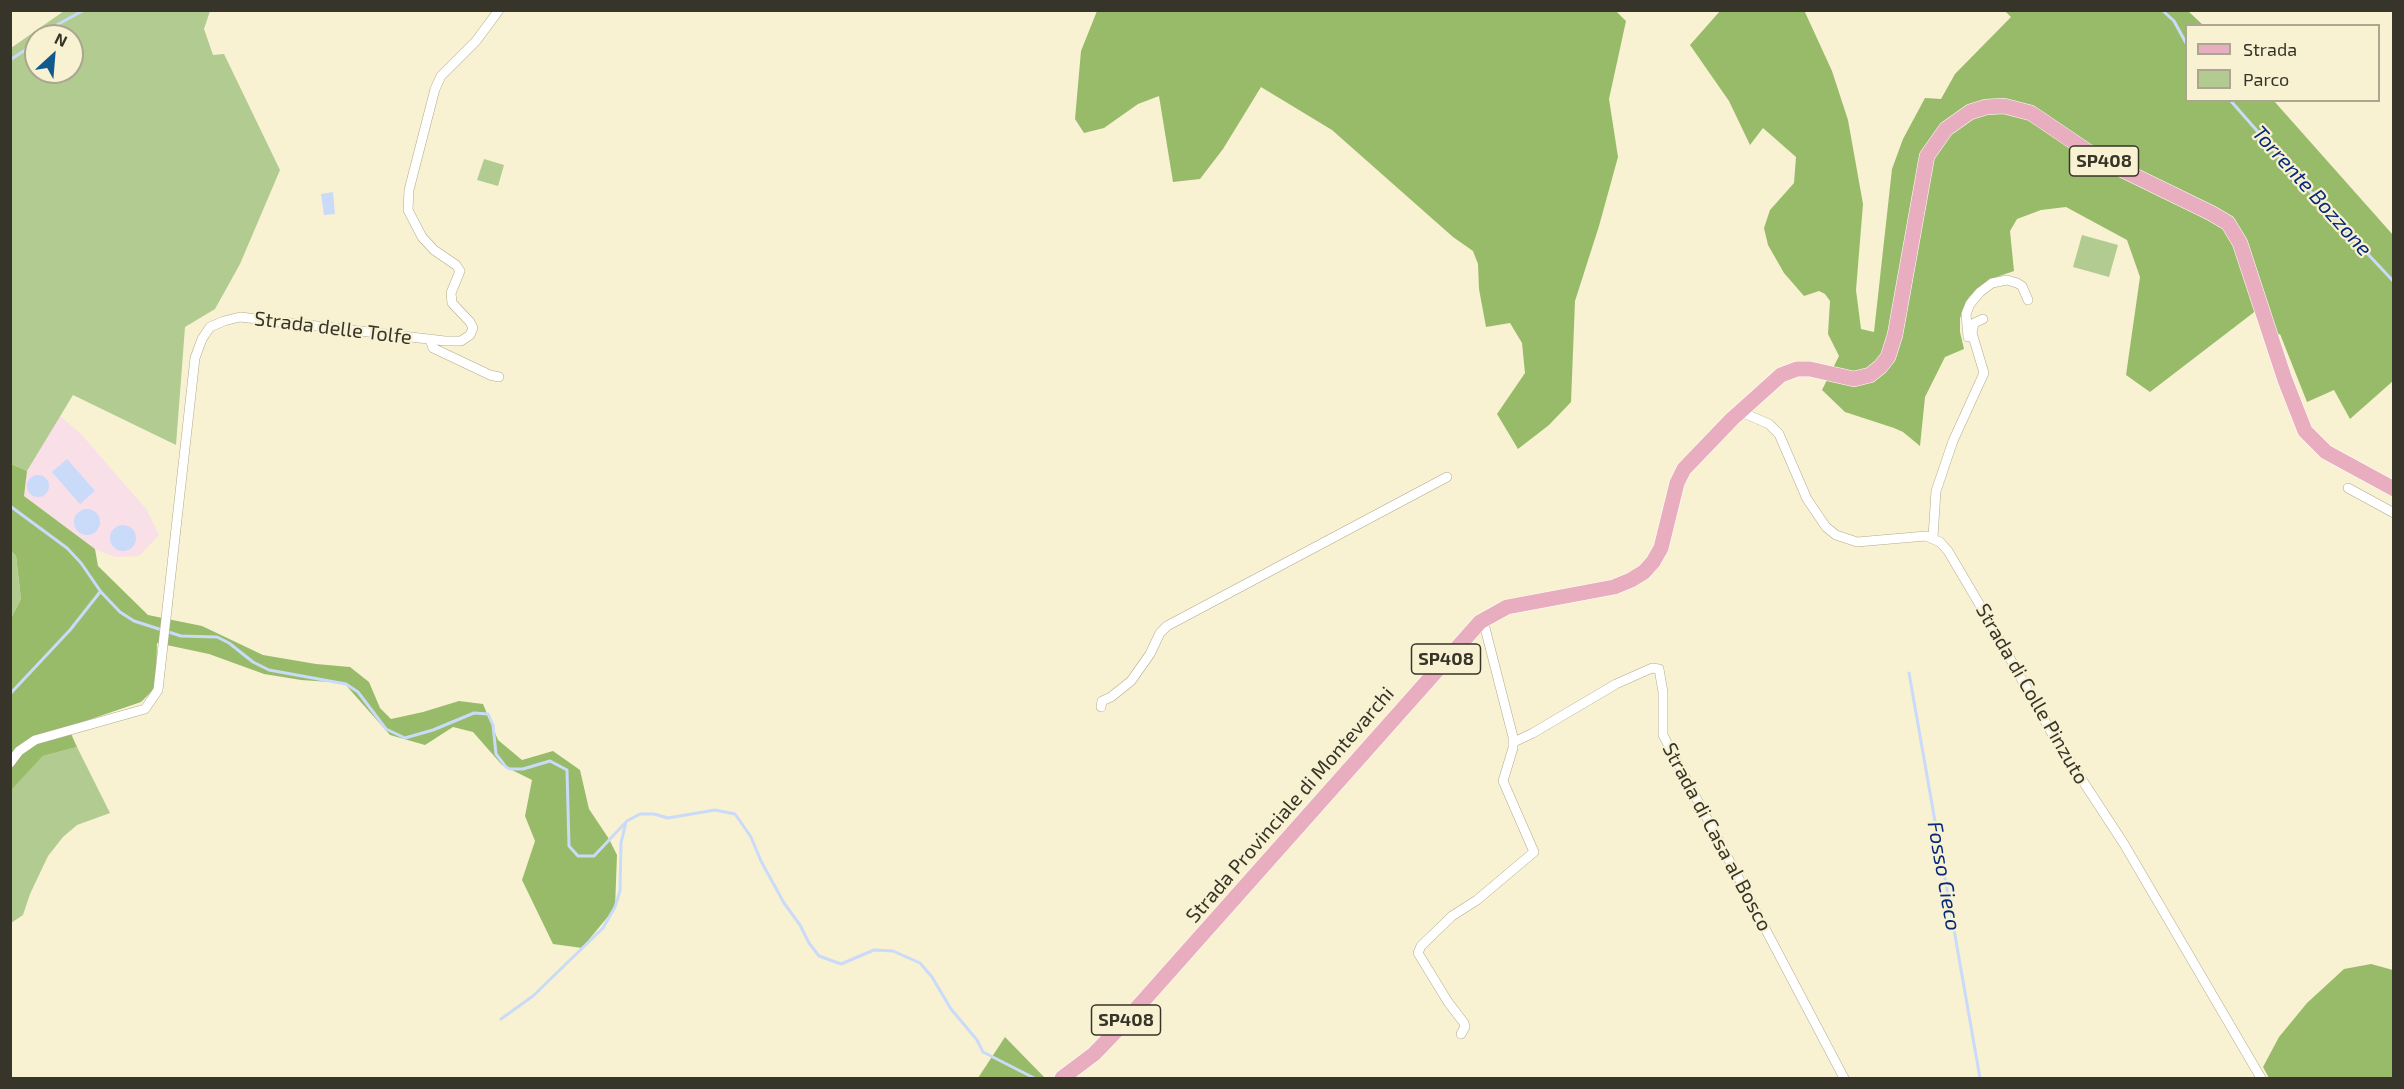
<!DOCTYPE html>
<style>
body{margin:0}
#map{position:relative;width:2404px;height:1089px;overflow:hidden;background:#f8f2d3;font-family:"Exo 2",sans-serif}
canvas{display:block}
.frame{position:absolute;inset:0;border:12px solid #373529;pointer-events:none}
.legend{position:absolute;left:2185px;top:24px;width:195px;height:78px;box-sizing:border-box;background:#f8f2d3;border:2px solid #aba68f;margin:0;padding:8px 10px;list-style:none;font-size:18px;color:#373529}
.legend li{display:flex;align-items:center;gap:12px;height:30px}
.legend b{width:30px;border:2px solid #aba68f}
.north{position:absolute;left:24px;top:24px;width:60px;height:60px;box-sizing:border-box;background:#f8f2d3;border:2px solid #aba68f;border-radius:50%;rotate:26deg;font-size:16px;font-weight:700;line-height:24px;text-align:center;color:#373529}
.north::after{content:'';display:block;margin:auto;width:21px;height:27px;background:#125a8e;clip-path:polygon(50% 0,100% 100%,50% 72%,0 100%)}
</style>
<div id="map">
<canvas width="2404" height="1089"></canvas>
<div class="frame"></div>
<ul class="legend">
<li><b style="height:8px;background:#e8adbf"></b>Strada</li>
<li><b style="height:16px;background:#b1cb90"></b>Parco</li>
</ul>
<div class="north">N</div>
</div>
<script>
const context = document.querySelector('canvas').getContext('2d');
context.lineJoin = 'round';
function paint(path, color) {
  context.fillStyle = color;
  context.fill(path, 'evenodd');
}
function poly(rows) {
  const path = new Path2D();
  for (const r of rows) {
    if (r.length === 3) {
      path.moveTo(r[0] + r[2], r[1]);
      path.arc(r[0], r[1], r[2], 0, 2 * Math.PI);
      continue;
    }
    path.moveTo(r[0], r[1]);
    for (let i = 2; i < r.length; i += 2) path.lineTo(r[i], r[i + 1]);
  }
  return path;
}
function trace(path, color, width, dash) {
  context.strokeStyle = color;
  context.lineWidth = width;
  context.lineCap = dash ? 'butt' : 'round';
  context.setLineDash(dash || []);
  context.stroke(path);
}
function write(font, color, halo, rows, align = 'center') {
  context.font = font + ' "Exo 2",sans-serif';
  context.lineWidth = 4.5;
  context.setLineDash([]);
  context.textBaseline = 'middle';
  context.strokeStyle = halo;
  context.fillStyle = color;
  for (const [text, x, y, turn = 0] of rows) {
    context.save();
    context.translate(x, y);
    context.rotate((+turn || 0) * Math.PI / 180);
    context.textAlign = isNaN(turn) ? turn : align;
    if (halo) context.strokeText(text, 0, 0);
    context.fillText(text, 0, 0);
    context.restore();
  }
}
const industrial = poly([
 [60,416,82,435,147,510,159,535,139,556,115,557,95,549,23,495,27,471]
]);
const green = poly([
 [64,11,210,11,204,29,213,55,224,54,280,170,240,264,215,309,185,327,176,445,73,395,27,471,11,464,11,48],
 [36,36,72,36,72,72,36,72],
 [484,159,504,165,498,186,477,180],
 [2082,235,2118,245,2109,277,2073,267],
 [11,551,16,556,21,599,11,618],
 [77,747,110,813,77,825,63,837,48,856,30,894,23,915,11,923,10,790,43,756]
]);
const forest = poly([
 [1804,10,1832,71,1848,120,1863,204,1856,290,1861,329,1874,332,1892,169,1903,139,1925,98,1941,99,1955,74,2011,17,2005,11,2188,11,2203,25,2186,26,2186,100,2274,101,2393,235,2393,381,2350,419,2334,390,2307,402,2280,334,2277,335,2266,303,2150,392,2126,375,2140,277,2127,240,2066,207,2041,210,2017,219,2010,231,2014,271,1988,280,1969,297,1960,318,1960,332,1964,349,1945,357,1925,397,1920,446,1903,432,1894,428,1845,412,1822,390,1839,356,1828,334,1830,301,1825,294,1819,291,1804,296,1784,273,1768,245,1764,228,1770,210,1794,183,1796,157,1763,128,1750,145,1729,101,1690,45,1720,11],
 [1237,11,1237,12,1243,10,1615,10,1626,21,1609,99,1618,157,1599,226,1575,301,1571,402,1549,425,1518,449,1497,414,1525,373,1522,343,1510,323,1486,327,1479,289,1478,264,1473,251,1453,237,1332,130,1261,87,1223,149,1200,179,1173,182,1159,96,1138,104,1104,128,1084,133,1075,119,1081,51,1097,11],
 [11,464,27,471,24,496,95,549,98,566,148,615,202,626,263,655,316,664,350,667,369,682,380,708,391,719,423,712,459,701,483,704,498,740,522,760,553,751,580,770,589,809,609,839,617,855,615,908,582,948,553,944,522,880,535,841,525,816,532,780,502,765,473,732,453,727,425,745,390,735,344,683,301,680,264,674,209,654,157,643,156,683,152,691,141,702,68,727,77,747,43,756,11,790,11,618,21,599,16,556,11,551],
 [2371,964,2393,970,2393,1078,2269,1078,2263,1067,2279,1037,2307,1003,2344,969],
 [1005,1037,1045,1078,978,1078]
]);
const water = poly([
 [333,192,335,214,324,215,321,194],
 [67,459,95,491,80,504,52,472],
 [38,486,11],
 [87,522,13],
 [123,538,13]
]);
const stream = poly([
 [2162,10,2174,21,2186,43],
 [45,36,55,26,84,10],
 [10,60,36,43],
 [2230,100,2323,206,2394,282],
 [10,506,67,548,81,563,101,592,120,612,134,621,181,636,217,637,229,643,253,662,269,670,346,684,358,692,386,729,405,738,433,730,474,713,488,714,493,725,496,754,506,767,510,769,523,769,550,761,567,770,569,846,578,856,594,856,627,821,640,814,654,814,668,818,715,810,735,814,751,837,761,861,784,903,800,925,809,943,819,956,841,964,874,950,893,951,920,963,932,977,951,1009,977,1040,983,1052,1034,1078],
 [1909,673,1980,1078],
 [10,694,70,630,100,592],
 [501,1019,533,996,603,928,615,907,620,891,621,843,626,822]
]);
const minor = poly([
 [1968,337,1966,314,1970,304,1980,292,1992,283,2007,280,2017,283,2022,286,2028,300],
 [430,339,433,348,490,375,499,377],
 [1741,412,1769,424,1779,434,1807,499,1826,527,1836,535,1857,542,1926,536,1940,542,1948,551,1984,612,2054,737,2124,844,2261,1078],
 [2348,488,2394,513],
 [1933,537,1936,491,1953,441,1984,373,1972,333,1974,323,1983,319],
 [1101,707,1102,701,1111,697,1131,681,1150,654,1160,633,1167,626,1447,477],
 [1514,742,1533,733,1616,684,1652,668,1659,669,1663,692,1663,735,1844,1078],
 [10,763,19,751,35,740,145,709,158,690,195,358,202,339,210,327,224,321,240,317,445,341,461,341,470,335,473,328,470,322,452,303,451,293,460,271,456,265,434,250,422,237,408,210,409,190,435,89,441,76,476,41,499,10],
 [1461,1034,1465,1027,1464,1023,1448,1002,1418,953,1421,946,1452,916,1477,900,1534,852,1503,781,1513,748,1513,737,1483,620]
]);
const primary = poly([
 [1062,1078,1094,1054,1120,1027,1480,622,1507,607,1614,587,1631,580,1644,572,1653,562,1661,548,1677,483,1684,469,1732,419,1781,375,1797,369,1810,369,1854,379,1870,375,1880,367,1888,357,1895,335,1927,156,1946,129,1970,112,1986,107,2004,106,2031,113,2096,157,2211,213,2228,223,2240,243,2285,380,2305,431,2326,452,2394,489]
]);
const shields = [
 [2104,161,69],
 [1446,659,69],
 [1126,1020,69]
];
const shieldNames = [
 ["SP408",2104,161],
 ["SP408",1446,659],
 ["SP408",1126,1020]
];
const streetNames = [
 ["Strada delle Tolfe",333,328,7],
 ["Strada di Colle Pinzuto",2032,694,60],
 ["Strada Provinciale di Montevarchi",1290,805,-49],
 ["Strada di Casa al Bosco",1717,837,62]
];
const waterNames = [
 ["Torrente Bozzone",2312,191,48],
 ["Fosso Cieco",1944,876,80]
];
paint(industrial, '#f8dfe8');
paint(green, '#b1cb90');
paint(forest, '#98bb6a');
paint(water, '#cadaf9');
trace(stream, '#cadaf9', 3);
trace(minor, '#b0aa8d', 10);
trace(primary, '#fff', 16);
trace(minor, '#fff', 9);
trace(primary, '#e8adbf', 15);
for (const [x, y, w] of shields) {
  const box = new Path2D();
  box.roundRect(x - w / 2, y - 15, w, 30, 4.5);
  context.fillStyle = '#f8f2d3';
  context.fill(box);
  trace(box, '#373529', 1.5);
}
write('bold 18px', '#373529', null, shieldNames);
write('20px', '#373529', '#f8f2d3', streetNames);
write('italic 21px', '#06297b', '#f8f2d3', waterNames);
</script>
